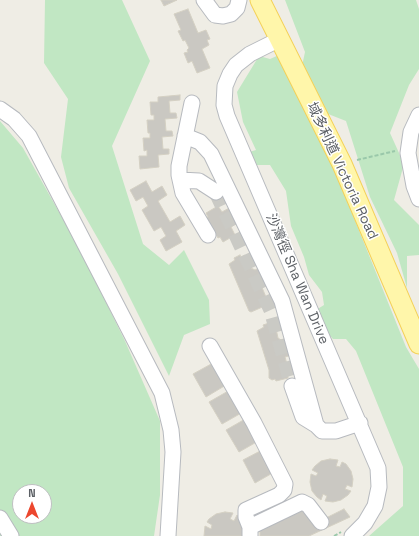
<!DOCTYPE html>
<meta charset="utf-8">
<style>
body{margin:0}
#map{position:relative;width:419px;height:536px;overflow:hidden;background:#efede5;font-family:"Space Grotesk",sans-serif}
canvas{display:block}
.north{position:absolute;left:12px;top:484px;width:40px;height:40px;box-sizing:border-box;background:#fff;border:1px solid #bebfc1;border-radius:50%;rotate:0deg;font-size:11px;font-weight:700;line-height:16px;text-align:center;color:#5c6065}
.north::after{content:'';display:block;margin:auto;width:14px;height:18px;background:#ec472e;clip-path:polygon(50% 0,100% 100%,50% 72%,0 100%)}
</style>
<div id="map">
<canvas width="419" height="536"></canvas>
<div class="north">N</div>
</div>
<script>
const context = document.querySelector('canvas').getContext('2d');
context.lineJoin = 'round';
function paint(path, color) {
  context.fillStyle = color;
  context.fill(path, 'evenodd');
}
function poly(rows) {
  const path = new Path2D();
  for (const r of rows) {
    path.moveTo(r[0], r[1]);
    for (let i = 2; i < r.length; i += 2) path.lineTo(r[i], r[i + 1]);
  }
  return path;
}
function trace(path, color, width, dash) {
  context.strokeStyle = color;
  context.lineWidth = width;
  context.lineCap = dash ? 'butt' : 'round';
  context.setLineDash(dash || []);
  context.stroke(path);
}
function write(font, color, halo, rows, align = 'center') {
  context.font = font + ' "Space Grotesk","Noto Sans TC",sans-serif';
  context.lineWidth = 3;
  context.setLineDash([]);
  context.textBaseline = 'middle';
  context.strokeStyle = halo;
  context.fillStyle = color;
  for (const [text, x, y, turn = 0] of rows) {
    context.save();
    context.translate(x, y);
    context.rotate((+turn || 0) * Math.PI / 180);
    context.textAlign = isNaN(turn) ? turn : align;
    if (halo) context.strokeText(text, 0, 0);
    context.fillText(text, 0, 0);
    context.restore();
  }
}
const green = poly([
 [45,0,122,0,150,61,112,146,143,244,169,265,184,250,209,300,210,324,184,335,169,376,118,274,69,188,61,157,68,99,44,63],
 [285,0,416,0,419,9,419,69,409,85,390,133,404,164,394,200,419,225,419,255,407,256,407,288,397,253,370,197,346,121,323,112,301,71,305,52],
 [279,55,317,126,406,347,419,369,419,536,369,536,403,506,403,467,356,351,346,339,333,339,324,329,316,310,324,305,322,292,309,275,304,257,291,226,286,191,270,165,244,165,239,155,256,150,243,122,237,92,259,56,270,59],
 [0,121,23,148,77,244,125,341,160,421,160,495,154,536,0,536],
 [20,492,44,492,44,516,20,516]
]);
const building = poly([
 [161,0,177,0,164,6,161,0],
 [188,9,198,33,206,30,210,39,207,40,209,45,202,49,210,68,197,73,192,61,188,63,184,53,188,52,187,50,189,48,185,40,183,41,178,31,181,30,174,14,188,9],
 [180,95,180,100,169,101,170,113,176,113,177,118,165,119,166,131,172,131,173,136,162,137,163,149,169,149,169,154,158,155,159,167,140,169,139,156,147,156,147,150,144,151,143,138,150,138,150,133,148,133,147,120,154,120,154,115,151,115,150,102,158,102,158,97,180,95],
 [146,181,152,192,162,186,167,195,158,201,170,222,180,216,185,225,176,231,182,242,166,251,160,240,166,236,161,227,154,231,142,210,148,206,143,197,136,201,130,190,146,181],
 [218,206,222,212,231,207,239,222,231,227,235,235,223,242,220,237,218,238,206,218,208,217,206,213,218,206],
 [240,255,241,257,245,255,251,268,255,270,261,267,267,283,261,285,268,302,266,303,267,305,251,312,249,311,229,264,235,260,234,258,240,255],
 [269,323,270,325,275,324,278,338,281,340,288,339,292,355,285,357,290,375,288,376,288,378,276,381,275,379,272,380,269,378,269,370,257,331,264,327,263,325,269,323],
 [213,363,226,385,206,397,193,374,213,363],
 [230,390,243,412,222,424,209,402,230,390],
 [247,418,260,440,239,452,226,430,247,418],
 [264,449,276,471,255,483,243,460,264,449],
 [330,459,338,460,336,466,340,467,342,462,346,464,351,471,353,479,352,487,347,485,345,489,351,491,348,495,341,500,333,502,325,501,327,496,323,494,321,500,317,497,312,491,310,482,311,474,316,476,318,473,312,470,315,466,321,461,330,459],
 [344,509,350,517,309,536,260,536,260,531,264,526,299,510,326,518,344,509],
 [225,512,233,513,230,519,234,521,237,515,240,517,247,536,204,536,205,526,211,529,212,525,207,522,209,519,216,514,225,512]
]);
const minorTunnel = poly([
 [216,192,271,310,292,386]
]);
const path = poly([
 [357,160,395,151],
 [334,536,341,532]
]);
const minor = poly([
 [204,0,215,15,223,16,231,14,237,8,239,0],
 [280,39,250,54,236,65,230,74,225,86,224,105,227,116,378,468,379,487,375,506,365,523,352,536],
 [192,103,179,166,179,175,183,193,208,235],
 [0,109,14,119,29,136,162,393,171,430,173,452,168,536],
 [419,115,411,132,408,153,414,186,419,199],
 [185,136,200,142,211,154,282,301,316,425,322,431,336,431,360,423],
 [180,180,199,181,216,192],
 [210,346,254,423,285,484,284,490,279,495,246,510,246,517,250,527],
 [292,386,303,417,316,425],
 [0,518,11,536],
 [250,536,250,527,302,502,308,505,321,522]
]);
const major = poly([
 [260,0,342,164,419,344]
]);
const streetNames = [
 ["域多利道 Victoria Road",342,171,65],
 ["沙灣徑 Sha Wan Drive",297,279,67]
];
paint(green, '#c1e7c3');
paint(building, '#cac8c2');
trace(building, '#d4d0c3', 1);
trace(minorTunnel, '#cacac5', 15, [15, 8]);
trace(minor, '#b7babf', 17);
trace(major, '#f4d159', 21);
trace(path, '#9ac8aa', 2, [4, 2]);
trace(minor, '#fff', 15);
trace(major, '#fff6aa', 19);
write('14px', '#5c6065', '#fff', streetNames);
</script>
